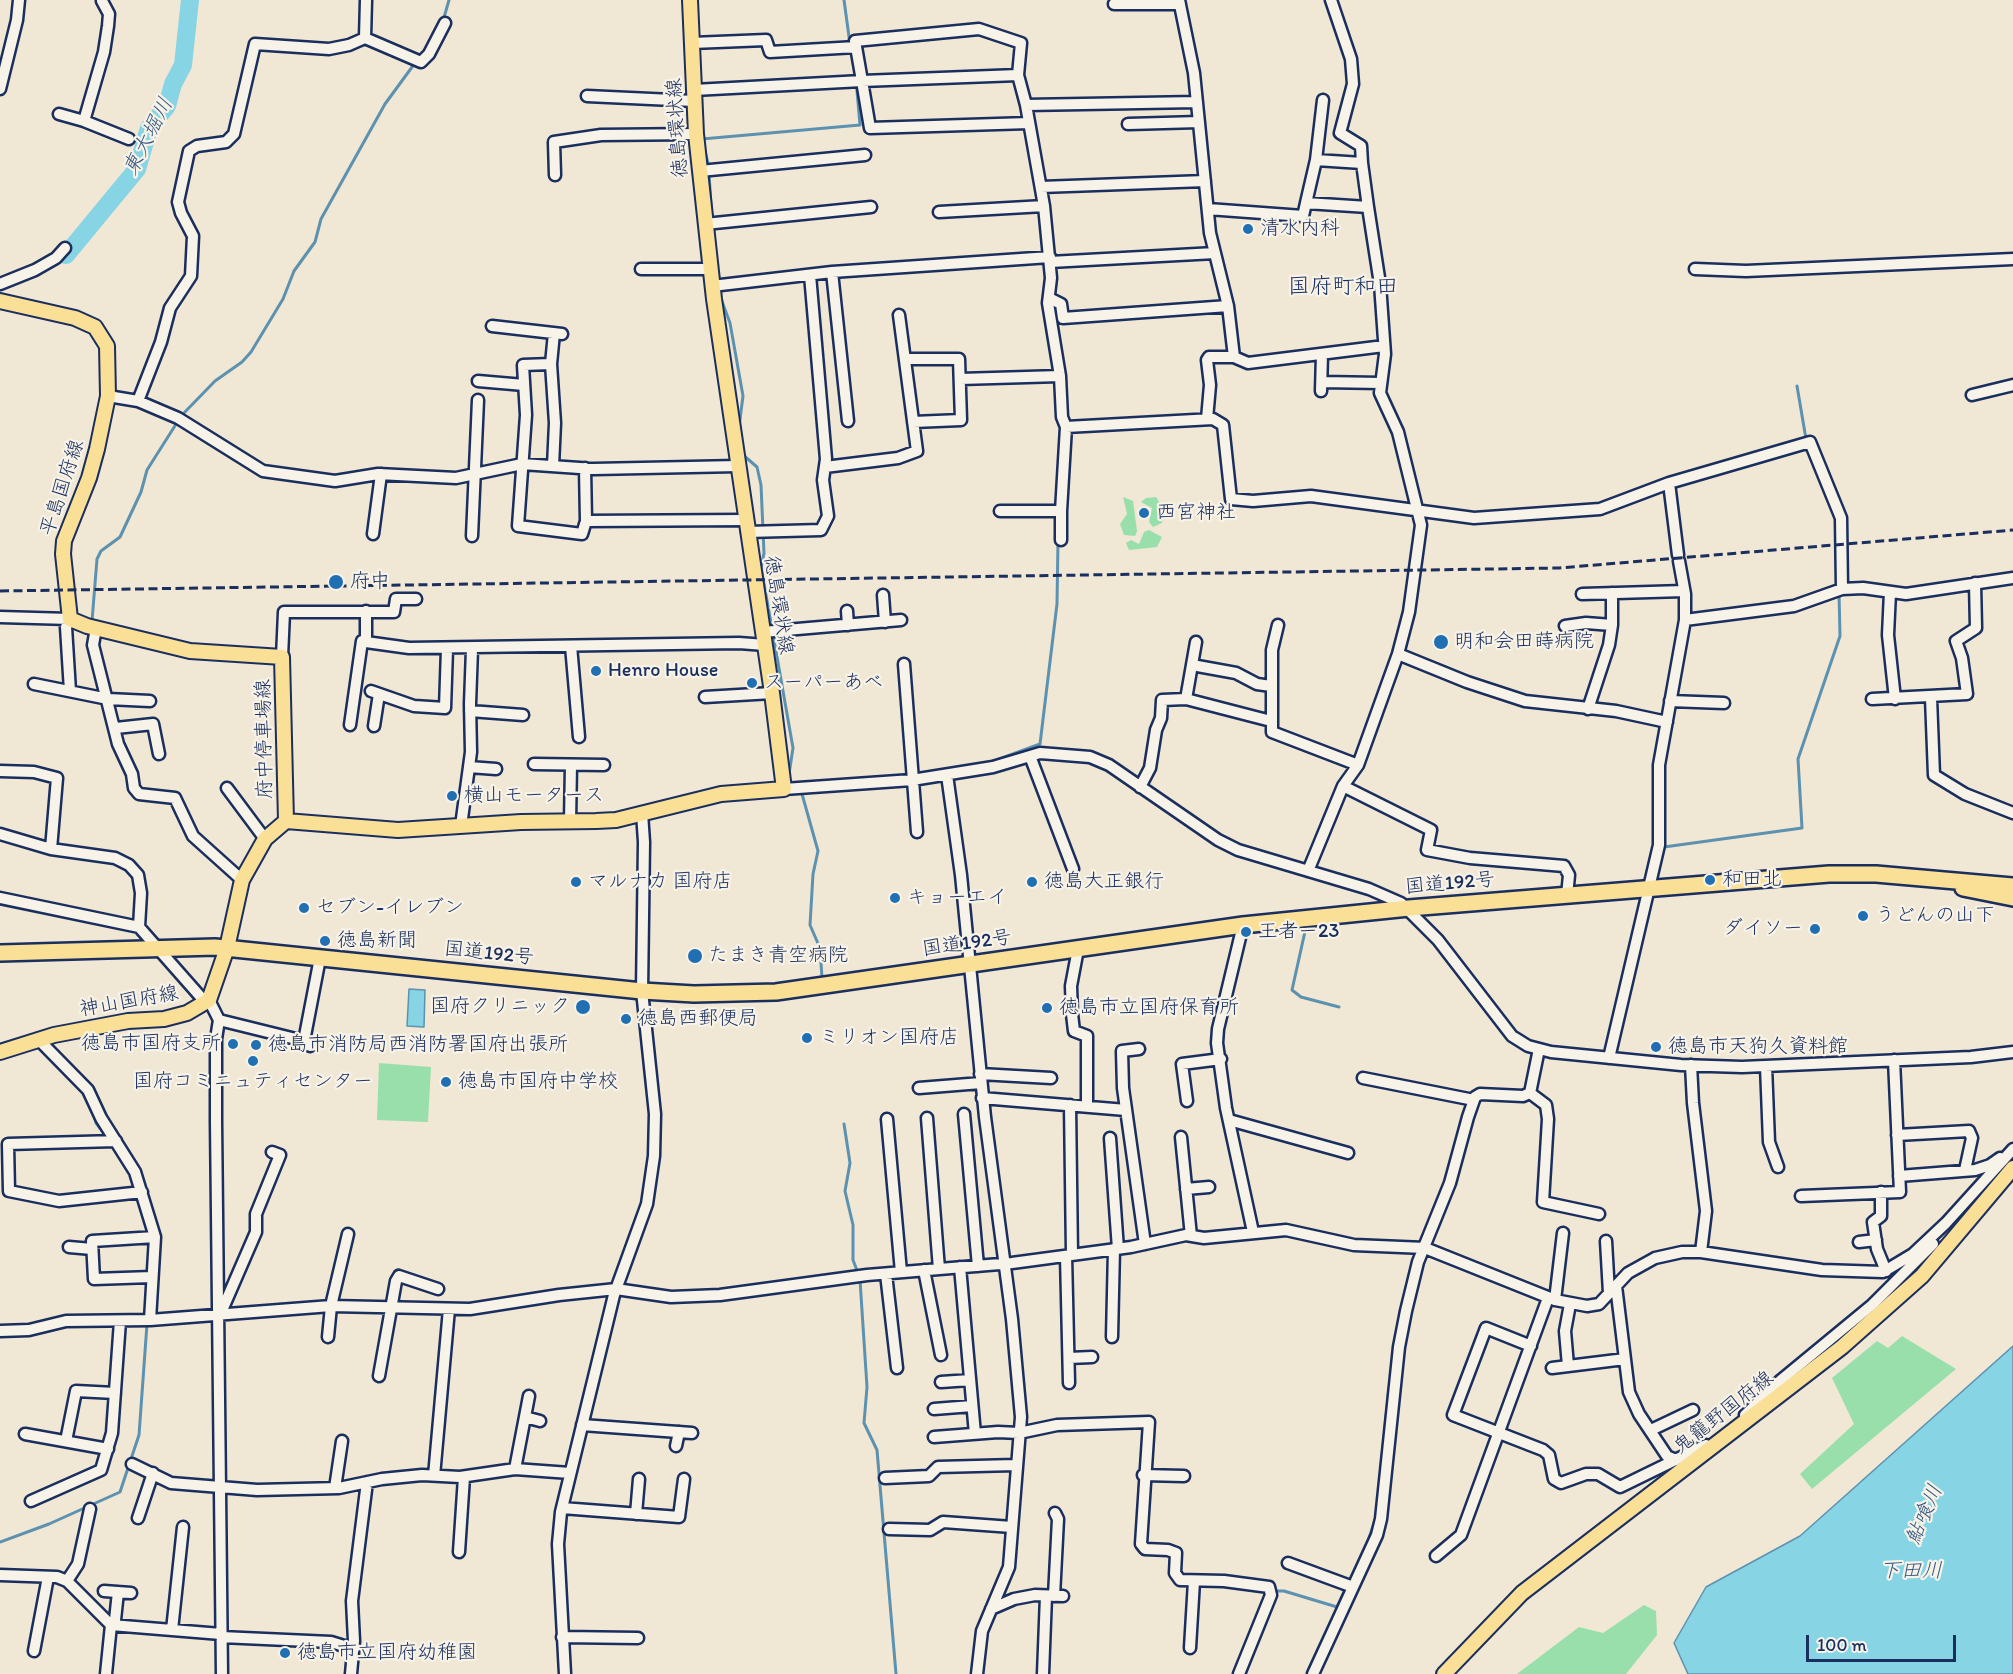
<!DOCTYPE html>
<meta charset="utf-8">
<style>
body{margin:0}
#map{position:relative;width:2013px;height:1674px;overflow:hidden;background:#f1e7d5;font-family:Itim,sans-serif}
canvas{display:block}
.scale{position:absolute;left:1806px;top:1635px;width:150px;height:27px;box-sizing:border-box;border:3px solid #1b2f5e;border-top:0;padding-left:8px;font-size:18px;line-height:21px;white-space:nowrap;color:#1b2f5e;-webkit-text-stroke:4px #f7f3e8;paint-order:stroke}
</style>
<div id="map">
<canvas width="2013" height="1674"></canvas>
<div class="scale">100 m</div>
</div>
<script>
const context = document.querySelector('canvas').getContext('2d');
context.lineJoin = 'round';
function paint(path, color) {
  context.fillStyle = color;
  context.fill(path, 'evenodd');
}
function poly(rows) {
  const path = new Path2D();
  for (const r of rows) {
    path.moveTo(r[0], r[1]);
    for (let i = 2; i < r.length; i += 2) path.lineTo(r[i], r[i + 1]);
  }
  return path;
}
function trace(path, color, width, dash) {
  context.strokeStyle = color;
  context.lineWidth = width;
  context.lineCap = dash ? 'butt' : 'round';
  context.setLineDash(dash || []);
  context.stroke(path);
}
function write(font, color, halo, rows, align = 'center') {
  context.font = font + ' Itim,"Klee One",sans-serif';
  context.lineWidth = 4.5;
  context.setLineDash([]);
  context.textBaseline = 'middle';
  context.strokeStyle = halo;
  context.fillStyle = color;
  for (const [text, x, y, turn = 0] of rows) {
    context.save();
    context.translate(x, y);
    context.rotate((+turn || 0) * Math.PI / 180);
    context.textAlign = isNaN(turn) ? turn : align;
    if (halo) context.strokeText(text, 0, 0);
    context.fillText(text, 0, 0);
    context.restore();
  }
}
const green = poly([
 [1123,497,1133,501,1137,531,1135,536,1124,535,1120,524,1127,514],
 [1156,497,1164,510,1162,523,1153,527,1149,522,1152,508,1141,502,1146,498],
 [1149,530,1162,537,1157,547,1129,550,1126,543,1131,540,1139,544,1144,532],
 [379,1063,431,1067,428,1122,377,1120],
 [1902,1336,1956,1369,1812,1489,1800,1474,1854,1424,1832,1378,1877,1341,1888,1348],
 [1644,1605,1656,1611,1657,1635,1626,1674,1517,1674,1579,1627,1603,1633]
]);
const water = poly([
 [409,989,425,990,424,1027,407,1026,409,989],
 [2013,1346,2013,1674,1688,1674,1674,1643,1706,1587,1800,1536,2013,1346]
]);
const stream = poly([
 [844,0,850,44],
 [443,21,449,0],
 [709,167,702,139,860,125,855,68],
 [709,173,712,221],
 [720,296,730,323,743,396,739,427],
 [1797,386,1806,439],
 [1066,396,1067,410],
 [182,415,215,381,242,362,251,352,283,299,294,271,315,242,321,219,385,104,415,63],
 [742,454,757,467,761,485,764,553,761,568,772,628],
 [1058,481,1061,428],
 [92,621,97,559,101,551,120,537,141,492,147,470,178,421],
 [773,634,793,748,789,774],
 [991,762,1040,744,1057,604,1058,541],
 [802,794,818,851,813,874,810,925,820,948,822,978],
 [1664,847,1802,828,1798,759,1840,636,1839,593],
 [1306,927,1292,990,1301,997,1339,1007],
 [94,1114,96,1123,106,1136],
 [844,1124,850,1163,845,1191,853,1225,853,1260,858,1273],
 [860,1280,867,1387,864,1423,877,1450,896,1674],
 [0,1542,49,1524,120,1492,139,1435,147,1324],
 [1367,1544,1376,1517,1389,1388],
 [1275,1598,1277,1591,1284,1591,1337,1607,1345,1590]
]);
const river = poly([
 [66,255,137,169,149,128,167,106,173,84,183,65,190,0]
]);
const minor = poly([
 [1331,0,1351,59,1353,84,1340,133,1361,146,1362,163],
 [1114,4,1180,4],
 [365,38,421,62,429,54,445,23],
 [692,43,766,40,770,52,856,47],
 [1018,75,862,81,870,128,1029,123],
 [0,89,17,20,19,0],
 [694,90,862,81,855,41,979,29,1021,43,1018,75,1026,105,1197,102],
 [587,96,694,101],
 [59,114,84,121,129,139],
 [84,121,104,52,108,26,109,14,102,1],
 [1128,124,1199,122],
 [1316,160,1323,100],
 [700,171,865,155],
 [555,175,554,142,601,135,696,134],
 [1041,187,1205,181],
 [1208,209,1303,216,1306,203,1368,207,1362,163,1316,160,1306,203],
 [939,212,1044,206],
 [705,224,871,207],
 [1050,262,1215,253],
 [641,269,710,269],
 [1695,269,1746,271,2013,259],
 [832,272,848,421],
 [0,284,35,270,56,258,65,248],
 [712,286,832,272,1050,257],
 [1049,298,1061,304,1063,318,1228,306,1210,233,1194,73,1179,0],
 [492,326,562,334],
 [1234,357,1248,363,1384,346],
 [905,359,959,359,961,420,913,422],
 [551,364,523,365,526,415,518,526,582,534,586,521],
 [960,379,1060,376],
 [478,381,524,385],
 [1322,382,1381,383],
 [1321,391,1322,354],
 [1972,395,2013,385],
 [108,396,138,401,178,418,263,471,335,481,378,474,456,478,522,464,594,469,738,466],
 [138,401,161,342,170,308,191,276,193,236,181,213,178,202,189,151,197,146,226,142,234,134,255,44,329,49,349,45,365,38,366,0],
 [1207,419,1210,385,1207,360,1209,357,1234,357,1228,306],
 [1066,427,1213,419,1223,425,1231,499,1253,501,1311,496,1474,518,1600,509,1669,483,1678,555],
 [553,466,555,423,551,364,554,333],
 [825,467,898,458,917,451,899,315],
 [585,468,586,521,745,520],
 [1669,483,1810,442,1841,518,1842,589],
 [1000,511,1061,511,1066,427,1062,417,1060,376,1048,303,1051,278,1044,206,1026,105],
 [747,532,821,530,828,516,823,480,826,459,810,275],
 [373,534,381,474],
 [472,536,478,400],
 [1061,540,1061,511],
 [1890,592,1888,635,1895,699],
 [1582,594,1684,591],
 [883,595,885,622],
 [366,611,366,642,409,648,739,643,765,645],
 [847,611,848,625],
 [0,617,70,619],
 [1685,620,1794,606,1842,589,1863,588,1906,594,2013,578],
 [1278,625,1272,650,1272,732,1358,765],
 [1565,626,1586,623,1612,625,1612,593],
 [96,628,93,645,118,744,132,774,134,788,139,794,175,798,193,836,242,880],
 [763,632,901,620],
 [571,646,579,737],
 [1398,654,1467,682,1525,701,1616,711,1667,722],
 [282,657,284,612,394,612,396,599,416,599],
 [904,664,917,832],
 [1192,665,1236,673,1257,684,1271,686],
 [34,684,108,699,150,701],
 [70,691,66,627,70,619],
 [371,691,414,706,445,708,447,649],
 [705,697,772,693],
 [1931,698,1934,775,1965,794,2013,813],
 [1186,699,1196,642],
 [1872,699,1967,694,1962,658,1956,641,1976,628,1975,583],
 [1670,701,1724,703],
 [1588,709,1609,645,1612,625],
 [470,711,523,715],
 [350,725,362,641],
 [374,726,379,694],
 [116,728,153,724,159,754],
 [1030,756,1073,869],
 [534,764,604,765],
 [469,767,496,769],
 [0,771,34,772,57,778,51,849],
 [947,775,961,875,985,1117,1012,1319,1021,1417,1009,1567,982,1631,977,1674],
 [1343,786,1431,830,1427,850,1470,858,1564,866,1569,875,1567,896],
 [1140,787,1150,768,1156,730,1161,718,1162,700,1186,699,1271,721],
 [227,788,265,839],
 [784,789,912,780,993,767,1040,753,1090,757,1109,765,1218,840,1238,850,1369,889,1401,903,1438,940,1512,1036,1528,1046,1551,1052,1681,1065,1742,1067,1971,1057,2013,1052],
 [570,822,571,765],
 [461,826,471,752,470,704,472,649],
 [0,834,51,849,115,858,129,865,138,875,141,893,139,927,206,1003],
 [1308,871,1343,786,1358,765,1398,654,1409,612,1421,525,1398,432,1380,393,1385,354,1380,284,1368,207],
 [0,898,139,927],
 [1243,925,1218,1029,1217,1043,1226,1108,1253,1232],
 [1078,949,1071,986,1072,1014,1074,1031,1087,1036,1087,1106],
 [209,1000,219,1020,304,1041,310,1046],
 [219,1020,216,1039,216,1121,222,1674],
 [38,1039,88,1090,101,1118,135,1172,155,1237,150,1320],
 [304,1041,320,958],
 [1139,1049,1122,1051,1123,1088,1145,1244],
 [1609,1058,1659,845,1659,765,1685,620,1685,594,1679,561],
 [1691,1065,1693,1103,1706,1211,1701,1252],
 [1766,1066,1769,1142,1778,1167],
 [980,1074,1051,1078],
 [1363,1078,1474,1100],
 [919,1088,981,1083],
 [1530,1093,1546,1105,1548,1119,1543,1202,1599,1214],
 [982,1098,1126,1110],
 [1187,1101,1182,1064,1221,1059],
 [1070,1105,1072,1255],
 [964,1114,978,1266],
 [927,1118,939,1269],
 [887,1119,901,1272],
 [1229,1120,1348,1153],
 [1897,1135,1969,1131,1972,1138,1965,1170],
 [1181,1137,1191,1236],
 [1110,1138,1118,1249],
 [116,1141,8,1144,9,1191,59,1201,142,1192],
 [1899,1176,1975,1170,1990,1165,2000,1158],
 [1186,1189,1209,1187],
 [1881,1192,1881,1216,1873,1222,1877,1249,1886,1271],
 [1801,1196,1900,1192,1894,1060],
 [1606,1241,1609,1293],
 [1859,1242,1876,1240],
 [69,1247,92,1249],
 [1066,1256,1069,1383],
 [960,1267,975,1434],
 [924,1270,941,1355],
 [886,1274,897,1368],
 [152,1277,94,1279,92,1241,155,1237],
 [1616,1286,1629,1392,1639,1414,1667,1456,1676,1460],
 [1555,1300,1563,1233],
 [220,1315,256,1232,256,1214,280,1155,272,1152],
 [0,1331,29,1330,66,1321,150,1320,331,1306,470,1309,559,1295,616,1289,671,1297,720,1295,867,1275,1012,1263,1131,1247,1186,1235,1204,1238,1286,1230,1354,1245,1425,1248,1555,1300,1587,1306,1599,1304,1628,1273,1655,1258,1682,1252,1701,1252,1822,1270,1883,1272,1913,1254,1946,1223,2013,1149],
 [328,1337,331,1306,348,1234],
 [1112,1337,1114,1249],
 [1531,1346,1486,1328,1453,1415,1543,1450,1549,1455,1554,1479,1561,1483,1586,1474,1598,1474,1620,1487,1706,1445],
 [1069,1358,1092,1357],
 [1568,1366,1565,1331,1570,1304],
 [1552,1368,1625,1359],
 [379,1376,396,1281,399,1276,438,1289],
 [941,1382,970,1380],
 [934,1409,972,1406],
 [1745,1415,1781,1380,1872,1305,1933,1244],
 [525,1417,540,1421],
 [582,1425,692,1433],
 [1651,1430,1693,1410],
 [25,1434,108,1449],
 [934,1437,998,1432,1019,1433,1057,1425,1149,1422,1141,1544,1145,1549,1168,1550,1176,1553,1175,1573,1180,1580,1224,1581,1269,1587,1271,1595,1239,1674],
 [66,1441,76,1391,115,1393],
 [676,1446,679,1432],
 [132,1464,171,1483,257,1490,339,1488,382,1479,422,1475,460,1477,515,1469,570,1473],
 [515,1469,529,1396],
 [1143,1475,1184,1476],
 [434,1476,449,1309],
 [885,1478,929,1476,938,1467,1015,1465],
 [335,1488,342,1441],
 [31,1501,101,1470,112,1433,120,1321],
 [562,1508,679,1517,684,1479],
 [636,1514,639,1479],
 [138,1518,153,1473],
 [889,1529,930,1530,943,1522,1012,1527],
 [459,1552,464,1477],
 [1436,1556,1461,1535,1548,1298],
 [1288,1563,1353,1587],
 [0,1575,57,1577,67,1581,111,1625,221,1634],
 [67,1581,78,1564,90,1509],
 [104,1591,131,1593],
 [1054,1596,1058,1519,1055,1513],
 [991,1609,1014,1599,1035,1595,1063,1596],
 [172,1630,183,1527],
 [221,1637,331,1642,354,1649],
 [562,1637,638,1638],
 [1190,1648,1194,1581],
 [34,1651,48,1577],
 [106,1674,111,1625,115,1620,118,1592],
 [351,1674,354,1641,352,1601,367,1482],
 [565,1674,558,1544,561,1512,614,1295,647,1204,654,1156,655,1114,642,991,644,842,642,813],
 [1043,1674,1046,1596],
 [1313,1674,1377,1535,1381,1519,1399,1347,1406,1311,1418,1262,1450,1183,1468,1117,1475,1097,1480,1094,1523,1096,1530,1093,1539,1049]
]);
const major = poly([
 [0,301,75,318,95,327,107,346,108,396,97,449,89,478,64,541,63,554,70,619,87,626,190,651,282,657,286,821],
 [0,1052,54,1035,128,1021,164,1019,187,1013,209,1000,227,948,242,880,265,839,286,821,398,830,521,822,596,821,616,820,721,794,784,789,772,693,714,299,696,134,690,0],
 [1444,1674,1522,1593,1842,1347,1922,1276,2013,1168]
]);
const highway = poly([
 [1963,888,2013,898],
 [0,953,215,947,642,991,694,994,776,992,1243,925,1409,908,1829,874,1876,874,2013,886]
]);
const rail = poly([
 [0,591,1559,568,2013,530]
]);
const markers = [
 [1248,229,6,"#1f6fb2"],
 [1144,513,6,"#1f6fb2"],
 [336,582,8,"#1f6fb2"],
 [1441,642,8,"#1f6fb2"],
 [596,671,6,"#1f6fb2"],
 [752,683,6,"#1f6fb2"],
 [452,796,6,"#1f6fb2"],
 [1710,880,6,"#1f6fb2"],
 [576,882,6,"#1f6fb2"],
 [1032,882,6,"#1f6fb2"],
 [895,898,6,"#1f6fb2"],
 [304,908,6,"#1f6fb2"],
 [1863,916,6,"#1f6fb2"],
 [1815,929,6,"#1f6fb2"],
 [1246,932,6,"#1f6fb2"],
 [325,941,6,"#1f6fb2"],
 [695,956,8,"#1f6fb2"],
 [583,1007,8,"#1f6fb2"],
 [1047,1008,6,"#1f6fb2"],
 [626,1019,6,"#1f6fb2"],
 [807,1038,6,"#1f6fb2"],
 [233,1044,6,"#1f6fb2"],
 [256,1045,6,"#1f6fb2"],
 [1656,1047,6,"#1f6fb2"],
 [253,1061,6,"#1f6fb2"],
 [446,1082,6,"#1f6fb2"],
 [285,1653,6,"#1f6fb2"]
];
const streetNames = [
 ["徳島環状線",678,128,-94],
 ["平島国府線",63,488,-72],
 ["徳島環状線",778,605,81],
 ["府中停車場線",265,739,-91],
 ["国道192号",1450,884,-5],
 ["国道192号",967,944,-8],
 ["国道192号",489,954,6],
 ["神山国府線",129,1002,-10],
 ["鬼籠野国府線",1724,1413,-38]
];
const poiNames = [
 ["清水内科",1260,229],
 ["西宮神社",1156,513],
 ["府中",350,582],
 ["明和会田蒔病院",1454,642],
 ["Henro House",608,671],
 ["スーパーあべ",764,683],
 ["横山モータース",464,796],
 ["和田北",1722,880],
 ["マルナカ 国府店",588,882],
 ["徳島大正銀行",1044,882],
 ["キョーエイ",907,898],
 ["セブン-イレブン",316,908],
 ["うどんの山下",1875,916],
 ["ダイソー",1803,929,"right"],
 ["王者ー23",1258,932],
 ["徳島新聞",337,941],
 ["たまき青空病院",708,956],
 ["国府クリニック",570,1007,"right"],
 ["徳島市立国府保育所",1059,1008],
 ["徳島西郵便局",638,1019],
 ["ミリオン国府店",819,1038],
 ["徳島市国府支所",221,1044,"right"],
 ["徳島市消防局西消防署国府出張所",268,1045],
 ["徳島市天狗久資料館",1668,1047],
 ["国府コミニュティセンター",253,1082,"center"],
 ["徳島市国府中学校",458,1082],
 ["徳島市立国府幼稚園",297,1653]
];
const waterNames = [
 ["東大堀川",149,137,-63],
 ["鮎喰川",1925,1515,-67],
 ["下田川",1911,1572]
];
const quarterNames = [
 ["国府町和田",1343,287]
];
paint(green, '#99dfab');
paint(water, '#87d4e5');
trace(water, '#5c92af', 1.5);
trace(stream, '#5c92af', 3);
trace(river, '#87d4e5', 18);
trace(minor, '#1b2f5e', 15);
trace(major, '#1b2f5e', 18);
trace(highway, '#1b2f5e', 20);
trace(minor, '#f7f3e8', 10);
trace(major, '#fadf96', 14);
trace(highway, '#fadf96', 15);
trace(rail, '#1b2f5e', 3, [9, 4.5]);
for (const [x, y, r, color] of markers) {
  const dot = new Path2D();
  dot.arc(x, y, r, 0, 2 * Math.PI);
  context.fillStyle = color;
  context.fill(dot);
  trace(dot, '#f7f3e8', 2);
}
write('20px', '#1b2f5e', '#f7f3e8', streetNames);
write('20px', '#1b2f5e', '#f7f3e8', poiNames, 'left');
write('italic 21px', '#365880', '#f7f3e8', waterNames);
write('22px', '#1b2f5e', '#f7f3e8', quarterNames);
</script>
